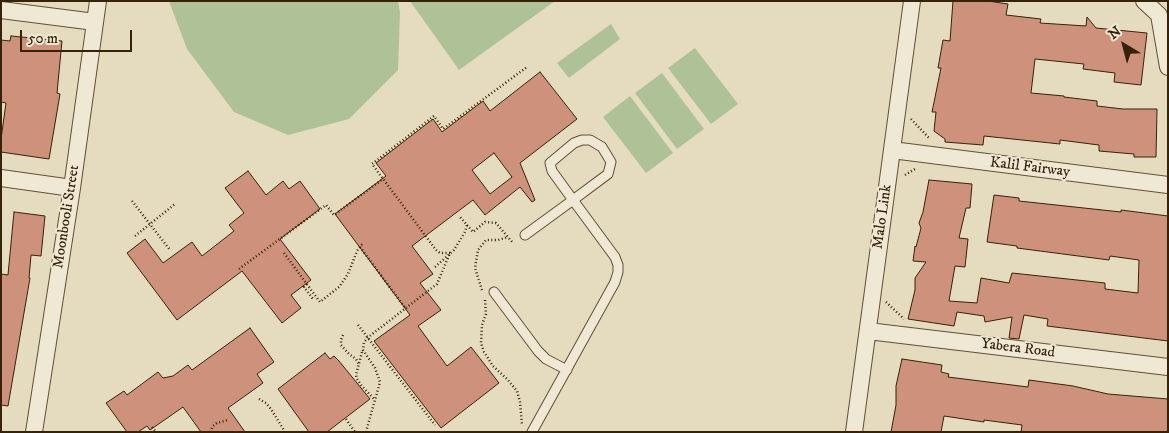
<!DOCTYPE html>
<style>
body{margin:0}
#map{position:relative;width:1169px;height:433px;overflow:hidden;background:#e5dcbf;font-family:"IM FELL DW Pica",serif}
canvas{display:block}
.frame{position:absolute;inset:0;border:2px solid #362208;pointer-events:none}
.north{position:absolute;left:1099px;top:20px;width:50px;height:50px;-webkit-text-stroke:4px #eee8d5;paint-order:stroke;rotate:323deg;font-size:14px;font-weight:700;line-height:20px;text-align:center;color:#362208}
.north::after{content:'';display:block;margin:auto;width:18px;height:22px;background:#362208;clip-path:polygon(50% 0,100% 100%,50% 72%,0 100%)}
.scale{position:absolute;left:20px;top:30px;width:112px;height:22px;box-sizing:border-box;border:2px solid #362208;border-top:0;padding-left:6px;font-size:15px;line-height:18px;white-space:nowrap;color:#362208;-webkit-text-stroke:4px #eee8d5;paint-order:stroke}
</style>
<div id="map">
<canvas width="1169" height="433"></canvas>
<div class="frame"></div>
<div class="north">N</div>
<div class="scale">50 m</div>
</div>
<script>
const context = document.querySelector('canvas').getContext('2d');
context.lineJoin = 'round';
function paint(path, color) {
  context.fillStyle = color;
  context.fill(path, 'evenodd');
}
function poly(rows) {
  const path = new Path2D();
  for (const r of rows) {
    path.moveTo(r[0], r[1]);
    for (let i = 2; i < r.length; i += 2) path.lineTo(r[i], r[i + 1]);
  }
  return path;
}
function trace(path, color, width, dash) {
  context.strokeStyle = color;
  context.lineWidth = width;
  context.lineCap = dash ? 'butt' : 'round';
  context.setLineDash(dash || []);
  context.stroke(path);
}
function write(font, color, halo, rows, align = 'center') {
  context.font = font + ' "IM FELL DW Pica",serif';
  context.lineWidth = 4;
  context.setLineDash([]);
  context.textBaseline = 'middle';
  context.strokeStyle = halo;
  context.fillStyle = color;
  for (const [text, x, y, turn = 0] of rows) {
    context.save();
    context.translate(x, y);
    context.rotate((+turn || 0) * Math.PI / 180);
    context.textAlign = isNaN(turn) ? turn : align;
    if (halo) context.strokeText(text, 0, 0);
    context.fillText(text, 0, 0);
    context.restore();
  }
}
const green = poly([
 [169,1,398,1,400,13,398,70,349,119,288,135,234,112,187,49],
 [410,1,555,1,459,70],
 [611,24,620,39,569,78,557,63],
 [695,48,738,104,711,124,668,68],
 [662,73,704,129,677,149,635,93],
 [630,96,673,153,646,173,603,117]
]);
const building = poly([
 [953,1,988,1,1008,4,1006,15,1041,19,1040,23,1086,26,1087,17,1096,28,1147,33,1141,85,1114,82,1115,73,1083,69,1084,64,1035,59,1031,93,1064,96,1064,97,1097,101,1097,106,1123,109,1157,109,1156,157,1134,157,1134,154,1099,151,1099,145,1060,140,1060,144,984,136,983,145,945,142,945,139,934,131,936,112,932,112,941,68,938,68,943,40,950,41,953,1],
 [11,36,62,41,57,93,60,94,49,159,1,152,1,139,6,103,1,102,1,40,10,41,11,36],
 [540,72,577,119,520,163,535,200,532,202,520,187,485,215,473,200,412,246,433,274,420,283,441,310,418,326,447,366,471,347,499,383,441,428,374,341,410,315,335,214,386,176,376,163,433,119,442,132,483,101,490,111,540,72],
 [494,153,512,177,490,194,472,170,494,153],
 [248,171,266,195,283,181,289,189,300,181,320,209,280,239,311,280,291,295,301,308,282,323,242,271,177,320,127,253,145,239,163,263,192,242,202,256,234,231,229,225,244,213,225,188,248,171],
 [929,180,972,184,970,208,966,208,959,238,968,239,965,267,955,266,949,301,977,303,981,278,1009,283,1012,273,1105,283,1105,289,1138,293,1139,260,1110,256,1109,260,1017,248,1017,246,987,242,994,195,1019,198,1019,201,1121,212,1121,210,1168,216,1168,341,1047,326,1048,319,1024,315,1019,339,1009,338,1012,317,985,322,984,316,957,312,954,326,908,319,915,290,915,278,926,262,913,261,915,246,916,247,921,228,919,223,923,212,929,180],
 [14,212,45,216,41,256,31,255,29,278,30,278,8,406,1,405,1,274,8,275,14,212],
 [250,328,274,362,257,374,263,383,228,408,245,432,201,432,183,407,150,430,147,426,138,432,127,432,106,403,124,391,127,395,158,372,163,378,173,376,188,365,192,370,250,328],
 [325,353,330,359,334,356,339,361,370,399,327,432,309,432,278,389,325,353],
 [902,359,942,365,941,372,949,374,948,377,1028,387,1029,380,1073,386,1108,394,1168,399,1168,432,1021,432,1022,425,984,420,984,422,944,416,941,432,891,432,896,405,896,386,902,359]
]);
const path = poly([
 [911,119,930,139],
 [905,175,915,169],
 [132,201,170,250],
 [467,225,473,232,485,222,496,223,513,243],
 [135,236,175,204],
 [360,247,406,309],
 [284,253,320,302,339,287,348,274,357,251,363,243],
 [450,253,440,253,436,250,372,164,434,116,443,129,527,67],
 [435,267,454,250,465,232,467,225,460,217],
 [239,269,326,205,334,215,383,179],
 [307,284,304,287,313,299],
 [482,290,475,268,478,250,486,240,498,240,508,237],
 [485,300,486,314,482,325,481,343,484,352,493,366,507,379,517,391,520,402,522,425],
 [886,302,904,319],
 [358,325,435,425],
 [343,335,341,340,341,345,349,354,356,359,359,364],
 [362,352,356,375,357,379,361,385,374,399],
 [259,399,266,403,271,409,285,432],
 [346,419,355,432],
 [152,427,156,432],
 [210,432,213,426,217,423,228,420],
 [366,432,380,382,375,368,363,350,364,342,371,335,437,284,450,253]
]);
const lane = poly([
 [525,235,573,200,608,174,611,162,602,147,590,140,582,140,574,143,550,163,552,171,573,200,615,257,618,265,618,272,615,282,532,432],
 [494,292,538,351,546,359,567,370]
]);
const street = poly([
 [1144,1,1159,15,1168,67],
 [1,10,95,22],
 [892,150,1168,185],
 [1,178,72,188],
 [868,331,1168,367],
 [34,432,72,188,98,1],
 [854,432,912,1]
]);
const streetNames = [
 ["Kalil Fairway",1030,168,7],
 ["Moonbooli Street",67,217,-81],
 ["Malo Link",883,217,-82],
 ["Yabera Road",1018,349,7]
];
paint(green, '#afc297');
paint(building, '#ce917b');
trace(building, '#362208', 1);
trace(lane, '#625036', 11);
trace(street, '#625036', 18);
trace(path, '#362208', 2.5, [1, 2.5]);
trace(lane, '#eee8d5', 9);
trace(street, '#eee8d5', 16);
write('15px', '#362208', '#eee8d5', streetNames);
</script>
